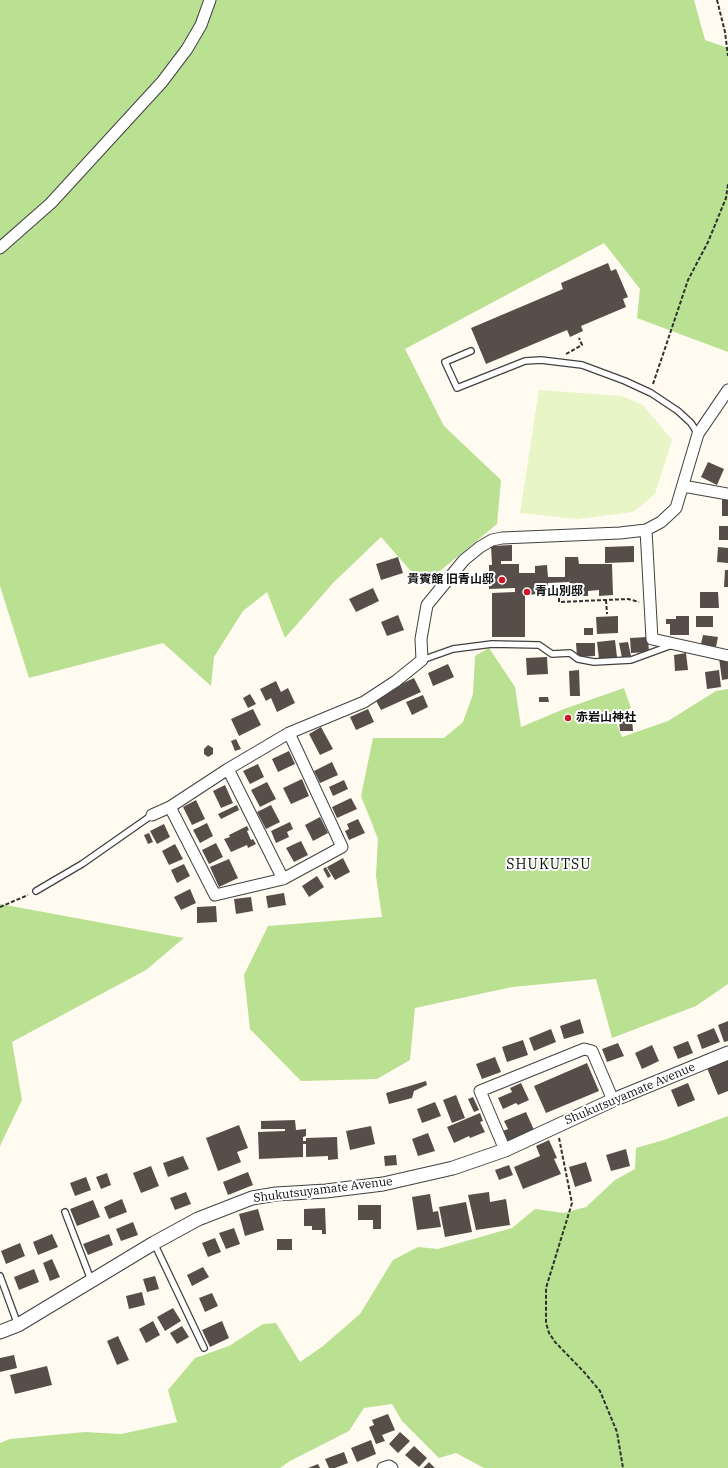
<!DOCTYPE html>
<meta charset="utf-8">
<style>
body{margin:0}
canvas{display:block;background:#fffbf0}
</style>
<canvas width="728" height="1468"></canvas>
<script>
const context = document.querySelector('canvas').getContext('2d');
context.lineJoin = 'round';
function paint(path, color) {
  context.fillStyle = color;
  context.fill(path, 'evenodd');
}
function poly(rows) {
  const path = new Path2D();
  for (const r of rows) {
    path.moveTo(r[0], r[1]);
    for (let i = 2; i < r.length; i += 2) path.lineTo(r[i], r[i + 1]);
  }
  return path;
}
function trace(path, color, width, dash) {
  context.strokeStyle = color;
  context.lineWidth = width;
  context.lineCap = dash ? 'butt' : 'round';
  context.setLineDash(dash || []);
  context.stroke(path);
}
function write(font, color, halo, rows, align = 'center') {
  context.font = font + ' "IBM Plex Serif","Noto Sans JP",serif';
  context.lineWidth = 4;
  context.setLineDash([]);
  context.textBaseline = 'middle';
  context.strokeStyle = halo;
  context.fillStyle = color;
  for (const [text, x, y, turn = 0] of rows) {
    context.save();
    context.translate(x, y);
    context.rotate((+turn || 0) * Math.PI / 180);
    context.textAlign = isNaN(turn) ? turn : align;
    if (halo) context.strokeText(text, 0, 0);
    context.fillText(text, 0, 0);
    context.restore();
  }
}
const forest = poly([
 [0,0,694,0,705,40,728,48,728,352,637,318,640,289,604,243,405,349,444,426,501,480,497,524,423,585,381,537,333,583,285,638,267,592,243,611,214,657,211,686,163,643,29,678,0,586],
 [489,648,515,687,521,727,564,709,624,688,631,708,615,720,622,737,668,721,716,691,728,689,728,984,696,1006,612,1038,596,979,512,987,415,1008,410,1060,377,1079,301,1081,250,1029,244,975,268,926,382,917,376,876,378,839,361,796,373,738,444,738,463,722,473,694,475,656],
 [0,904,184,938,146,970,12,1042,22,1100,0,1146],
 [728,1116,728,1468,484,1468,456,1453,439,1458,402,1421,392,1404,364,1408,349,1431,290,1461,280,1468,0,1468,0,1443,10,1439,85,1432,121,1434,177,1422,168,1390,195,1358,229,1346,263,1324,276,1323,300,1362,323,1346,360,1314,393,1260,418,1247,438,1249,512,1228,535,1209,564,1213,586,1207,615,1180,635,1169,636,1148,664,1140]
]);
const pitch = poly([
 [539,390,622,396,643,405,672,440,655,494,633,512,577,519,520,513]
]);
const building = poly([
 [608,263,611,271,616,269,628,297,623,299,626,307,581,326,583,331,570,337,567,330,486,364,471,328,563,289,561,283],
 [708,462,724,469,717,485,701,477],
 [722,500,728,500,728,516,722,516],
 [719,526,728,526,728,540,719,540],
 [512,545,512,561,501,561,501,564,519,564,519,573,535,573,535,566,547,565,548,577,565,577,565,557,578,557,579,564,612,564,613,595,599,596,599,590,588,591,588,596,570,596,569,577,569,582,548,583,548,586,538,586,538,594,525,595,525,637,492,637,492,593,515,592,515,588,489,589,489,565,492,565,491,546],
 [634,546,634,562,605,563,605,547],
 [718,547,728,548,728,563,717,562],
 [398,557,403,573,381,580,376,564],
 [725,570,728,570,728,587,724,587],
 [373,588,379,601,356,612,349,599],
 [700,592,718,592,719,608,700,608],
 [398,615,404,630,387,636,381,622],
 [618,616,618,633,597,634,596,617],
 [676,616,689,616,689,635,670,635,670,624,666,624,666,619,676,619],
 [696,616,713,616,713,627,696,627],
 [584,628,593,628,593,635,584,635],
 [703,635,718,637,716,647,701,644],
 [648,637,649,652,631,653,630,638],
 [615,640,617,657,599,659,597,642],
 [628,642,631,656,622,658,619,643],
 [576,643,595,643,595,656,577,657],
 [686,653,688,670,675,671,674,655],
 [547,657,548,674,527,675,526,658],
 [728,657,728,679,722,680,719,658],
 [448,664,454,677,433,686,428,673],
 [579,670,580,696,570,696,569,671],
 [719,670,721,687,707,689,705,672],
 [414,678,421,692,381,710,374,697],
 [276,681,281,692,288,688,295,703,277,712,271,698,266,701,260,689],
 [250,694,256,704,248,708,243,698],
 [423,695,428,707,412,715,406,702],
 [539,697,548,697,549,702,539,702],
 [253,709,261,725,239,736,231,719],
 [368,709,374,722,356,730,350,717],
 [632,720,633,731,620,731,619,721],
 [321,727,333,749,320,755,309,734],
 [236,739,241,749,235,751,231,741],
 [208,745,213,748,213,754,208,757,204,754,204,749],
 [289,751,295,764,278,772,272,759],
 [332,762,338,775,320,783,314,771],
 [258,764,264,777,250,784,243,771],
 [302,779,309,796,291,804,283,788],
 [344,780,348,789,333,796,329,787],
 [267,782,276,799,260,807,251,790],
 [225,785,233,803,221,808,213,791],
 [351,798,357,809,337,818,332,807],
 [196,800,205,819,192,825,183,807],
 [237,805,239,810,221,819,218,814],
 [271,805,280,822,266,829,257,812],
 [320,817,328,833,313,841,305,825],
 [358,819,365,833,349,840,345,831,349,829,347,824],
 [290,822,293,829,287,832,289,837,276,843,271,831],
 [207,823,213,836,200,843,193,830],
 [164,824,170,837,157,844,150,831],
 [247,826,249,830,247,831,251,840,253,839,256,844,248,848,247,845,231,852,224,839,230,837,229,835],
 [149,833,153,842,148,844,144,835],
 [301,841,308,855,294,862,286,848],
 [216,843,223,857,209,864,202,850],
 [175,844,183,859,169,865,162,851],
 [343,858,350,872,335,880,327,867],
 [229,859,238,878,219,887,210,867],
 [184,864,190,876,177,883,171,870],
 [326,867,331,876,328,878,323,869],
 [317,876,324,887,309,897,302,886],
 [190,889,196,903,181,910,174,897],
 [284,893,286,905,268,908,266,896],
 [251,897,253,911,236,914,234,899],
 [216,906,217,922,197,923,197,907],
 [580,1019,584,1033,564,1039,560,1026],
 [728,1021,728,1041,724,1042,718,1025],
 [714,1028,720,1042,702,1049,697,1035],
 [551,1029,556,1042,534,1051,529,1038],
 [523,1040,528,1055,507,1062,502,1047],
 [688,1041,693,1053,678,1059,673,1047],
 [618,1043,624,1056,607,1062,602,1049],
 [652,1045,659,1061,642,1069,635,1053],
 [495,1057,501,1072,482,1079,476,1064],
 [728,1060,728,1091,718,1095,707,1068],
 [587,1063,599,1091,546,1113,534,1086],
 [426,1081,427,1085,414,1091,412,1098,389,1104,386,1093],
 [521,1083,529,1100,518,1105,516,1103,503,1109,498,1098,512,1092,510,1088],
 [688,1083,695,1100,678,1107,671,1090],
 [456,1095,465,1118,452,1123,443,1100],
 [473,1097,479,1110,474,1112,468,1099],
 [435,1102,441,1116,422,1123,417,1109],
 [526,1112,534,1130,508,1141,503,1131,508,1129,504,1121],
 [480,1113,483,1121,480,1122,485,1132,470,1138,469,1136,454,1143,447,1127],
 [295,1120,296,1130,306,1129,306,1136,303,1137,303,1141,306,1141,306,1138,337,1137,338,1159,328,1160,328,1156,306,1157,306,1144,303,1144,303,1157,259,1159,258,1132,285,1131,285,1129,261,1129,261,1121],
 [239,1125,248,1148,237,1152,241,1162,218,1171,206,1138],
 [371,1126,375,1144,350,1150,346,1131],
 [428,1133,435,1151,418,1156,412,1139],
 [549,1140,557,1158,554,1159,561,1174,523,1189,514,1167,540,1156,536,1146],
 [626,1149,630,1166,611,1171,606,1155],
 [396,1155,397,1165,385,1166,384,1156],
 [183,1156,189,1169,168,1177,163,1163],
 [586,1162,592,1181,575,1187,569,1167],
 [509,1165,513,1175,499,1180,495,1170],
 [151,1166,159,1186,141,1193,133,1173],
 [248,1172,253,1185,228,1195,223,1182],
 [107,1173,111,1185,101,1189,96,1177],
 [86,1177,91,1190,75,1196,70,1183],
 [186,1192,191,1204,175,1210,170,1198],
 [489,1192,490,1202,506,1199,510,1225,476,1230,468,1195],
 [430,1194,433,1212,438,1211,441,1227,417,1230,412,1197],
 [122,1199,127,1212,109,1219,104,1207],
 [93,1200,100,1217,77,1226,70,1209],
 [466,1202,472,1232,445,1237,439,1207],
 [358,1205,381,1205,381,1229,373,1229,373,1220,358,1220],
 [325,1208,326,1234,322,1234,322,1230,312,1230,312,1226,304,1226,304,1209],
 [258,1209,264,1230,245,1236,239,1214],
 [133,1222,138,1235,121,1241,116,1229],
 [234,1228,240,1244,226,1249,219,1233],
 [52,1234,58,1247,38,1255,33,1242],
 [109,1234,113,1245,88,1255,83,1244],
 [215,1238,221,1252,208,1257,202,1243],
 [277,1239,292,1239,292,1250,277,1250],
 [20,1243,25,1256,6,1264,1,1251],
 [52,1259,60,1277,50,1281,43,1263],
 [203,1267,209,1277,192,1286,187,1275],
 [34,1269,39,1282,19,1290,14,1277],
 [155,1276,159,1289,147,1292,143,1279],
 [142,1292,145,1305,129,1309,126,1296],
 [212,1293,218,1306,205,1312,199,1298],
 [173,1308,181,1321,165,1331,157,1317],
 [153,1321,160,1335,146,1343,139,1329],
 [222,1321,229,1338,210,1347,202,1330],
 [182,1326,189,1337,177,1344,170,1333],
 [118,1336,129,1360,117,1365,107,1341],
 [14,1355,17,1368,0,1372,0,1358],
 [47,1366,52,1385,15,1394,10,1375],
 [388,1414,395,1430,382,1435,385,1441,376,1444,369,1427,374,1425,372,1420],
 [400,1432,410,1441,398,1453,389,1444],
 [371,1440,376,1454,357,1462,351,1448],
 [414,1446,427,1458,419,1467,405,1455],
 [344,1452,348,1463,335,1468,329,1468,325,1459],
 [429,1462,435,1468,423,1468],
 [318,1464,320,1468,308,1468]
]);
const path = poly([
 [717,0,725,32,728,56],
 [566,354,582,345,579,338],
 [653,384,688,280,708,242,726,198,728,184],
 [559,586,559,602,628,599,639,602],
 [550,594,559,594],
 [606,600,607,614],
 [0,907,28,895],
 [559,1138,572,1203,546,1288,546,1323,549,1333,555,1342,584,1372,600,1391,617,1432,623,1468]
]);
const service = poly([
 [471,351,445,362,457,388,525,361,541,360,582,365,625,381,651,393,678,411,691,423,698,434],
 [422,660,453,649,492,644,539,645,552,654,570,653,578,659,594,662,631,660,672,645],
 [36,891,82,864,152,815],
 [65,1212,91,1280],
 [154,1243,204,1348],
 [0,1276,18,1325]
]);
const minor = poly([
 [0,248,51,203,162,82,187,49,201,25,210,0],
 [683,486,728,494],
 [646,530,652,639,728,656],
 [228,769,283,879],
 [170,807,215,895,283,879,342,847,289,733],
 [152,815,170,807,228,769,289,733,364,702,396,681,422,660,421,639,427,605,464,560,480,547,492,540,502,538,620,533,646,530,661,522,676,508,698,434,728,390],
 [505,1150,480,1091,584,1049,592,1051,613,1100],
 [383,1468,389,1466,392,1468]
]);
const tertiary = poly([
 [0,1332,18,1325,154,1243,198,1219,252,1198,276,1194,326,1191,383,1184,453,1168,505,1150,613,1100,728,1053]
]);
const markers = [
 [502,580,4,"#cf1629"],
 [527,592,4,"#cf1629"],
 [568,718,4,"#cf1629"]
];
const poiNames = [
 ["貴賓館 旧青山邸",494,580,"right"],
 ["青山別邸",535,592],
 ["赤岩山神社",576,718]
];
const streetNames = [
 ["Shukutsuyamate Avenue",630,1094,-23],
 ["Shukutsuyamate Avenue",323,1190,-7]
];
const quarterNames = [
 ["SHUKUTSU",549,865]
];
paint(forest, '#bae192');
paint(pitch, '#e7f5c7');
paint(building, '#584e49');
trace(service, '#414141', 8);
trace(minor, '#414141', 13);
trace(tertiary, '#414141', 15);
trace(path, '#303030', 2, [4, 2]);
trace(service, '#fff', 5.5);
trace(minor, '#fff', 11);
trace(tertiary, '#fff', 13);
for (const [x, y, r, color] of markers) {
  const dot = new Path2D();
  dot.arc(x, y, r, 0, 2 * Math.PI);
  context.fillStyle = color;
  context.fill(dot);
  trace(dot, '#fff', 1.5);
}
write('bold 12px', '#0e0e0e', '#fff', poiNames, 'left');
write('12px', '#0e0e0e', '#fff', streetNames);
context.letterSpacing = '1px';
write('14px', '#0e0e0e', '#fff', quarterNames);
context.letterSpacing = '0px';
</script>
